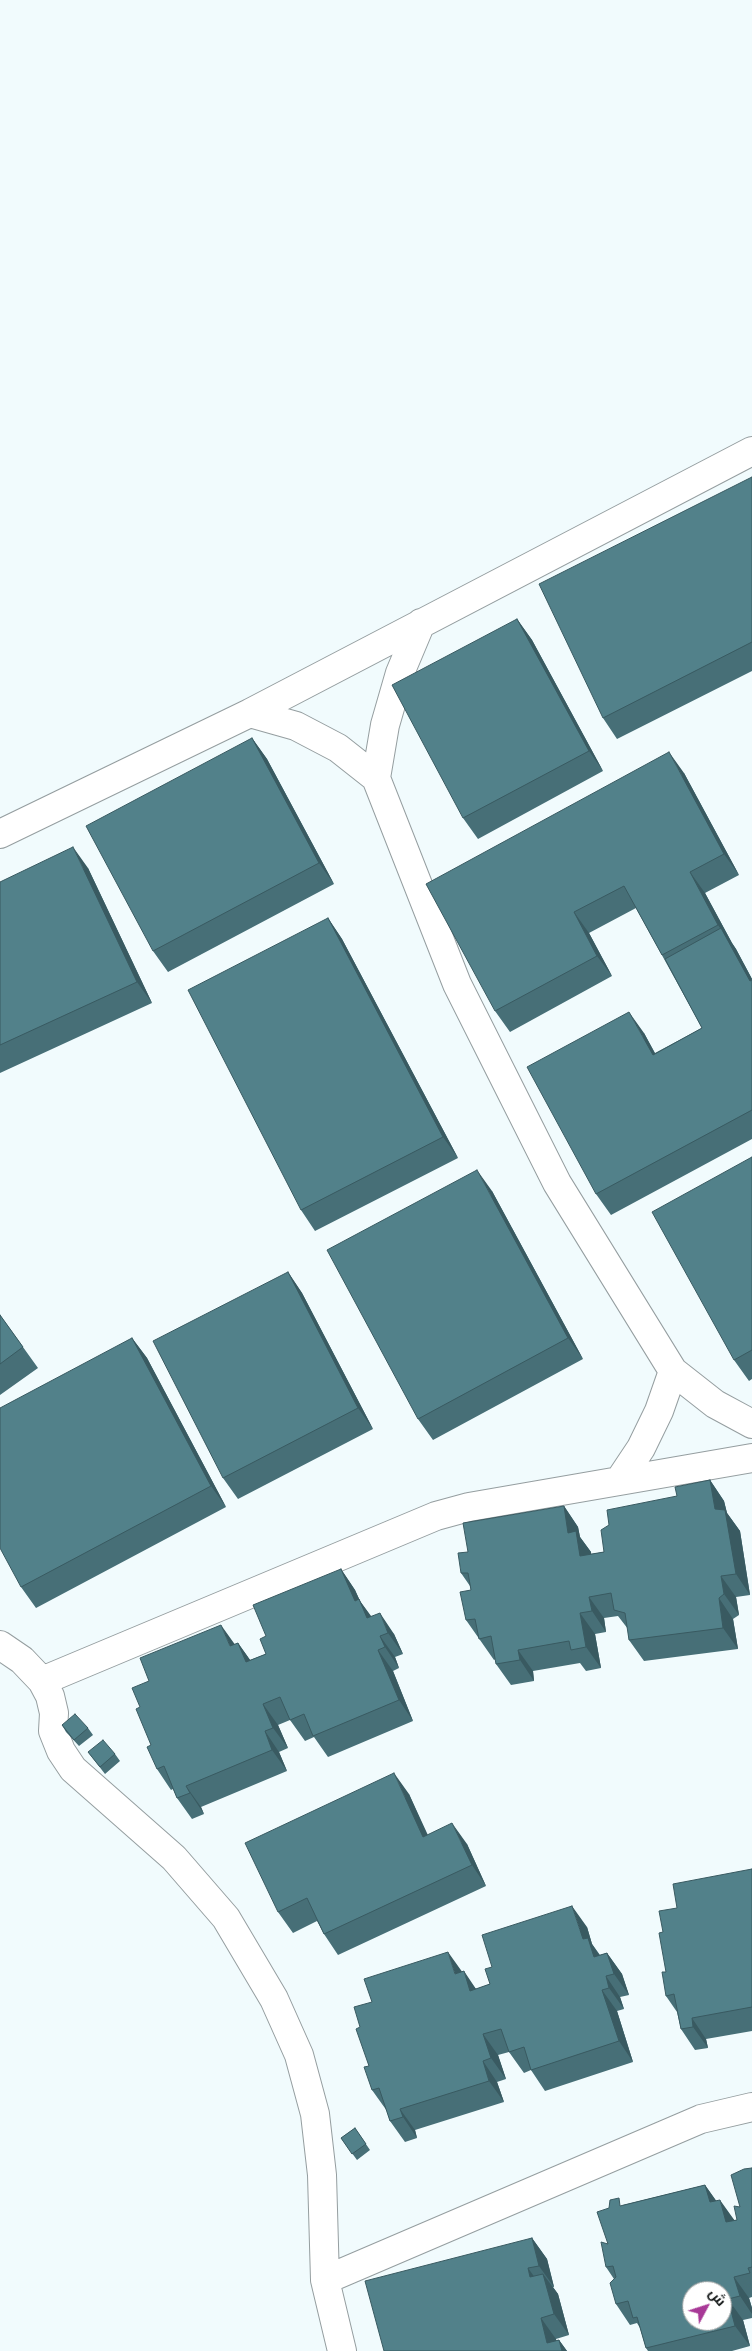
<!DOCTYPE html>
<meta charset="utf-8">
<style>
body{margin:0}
#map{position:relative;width:752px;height:2351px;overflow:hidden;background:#f1fbfd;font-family:"Titillium Web",Cairo,sans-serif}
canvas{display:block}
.north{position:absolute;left:682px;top:2281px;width:50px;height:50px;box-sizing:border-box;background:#fff;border:1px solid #9fa1a1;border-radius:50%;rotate:50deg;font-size:14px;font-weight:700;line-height:20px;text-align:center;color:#0f1313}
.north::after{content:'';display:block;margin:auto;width:18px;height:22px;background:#a83997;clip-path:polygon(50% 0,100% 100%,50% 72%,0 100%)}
</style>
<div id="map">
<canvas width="752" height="2351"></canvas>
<div class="north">ش</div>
</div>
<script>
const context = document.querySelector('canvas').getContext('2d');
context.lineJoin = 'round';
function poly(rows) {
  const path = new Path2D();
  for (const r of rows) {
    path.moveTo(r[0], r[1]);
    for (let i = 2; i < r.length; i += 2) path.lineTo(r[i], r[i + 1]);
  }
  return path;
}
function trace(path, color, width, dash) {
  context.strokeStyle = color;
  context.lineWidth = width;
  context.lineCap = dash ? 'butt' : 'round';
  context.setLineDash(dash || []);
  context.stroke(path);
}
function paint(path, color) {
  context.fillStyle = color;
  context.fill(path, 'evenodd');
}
const minor = poly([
 [250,713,296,726,338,748,376,778,457,984,557,1183,673,1371,715,1404,752,1424],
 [376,778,385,725,400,673,421,623],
 [0,834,250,713,752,451],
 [619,1481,641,1448,659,1411,673,1371],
 [0,1645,22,1660,42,1681,50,1696,54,1713,53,1731,61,1751,73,1769,174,1858,226,1918,274,1999,299,2055,315,2114,322,2175,325,2280,342,2351],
 [42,1681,436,1516,469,1507,752,1458],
 [325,2280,701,2119,752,2107]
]);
const wall = poly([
 [752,477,752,671,617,739,603,718],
 [517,619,532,640,603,771,478,839,463,818],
 [252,738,267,759,334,884,168,972,153,951],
 [684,773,739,875,705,893,732,943,736,949,752,979,752,1139,611,1215,596,1194,644,1033,655,1053,702,1028,636,908,589,933,612,976,510,1032,495,1011],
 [88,868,152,1003,0,1073,0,882],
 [328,918,342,939,458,1158,315,1231,301,1210],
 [752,1157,752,1379,749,1381,734,1360],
 [492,1191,583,1359,433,1440,418,1419],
 [288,1272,302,1293,373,1429,238,1499,223,1478],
 [0,1315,38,1368,0,1395],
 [132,1338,147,1358,226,1507,36,1608,21,1587],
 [710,1480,724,1501,727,1513,740,1531,750,1595,736,1597,739,1615,733,1619,738,1649,644,1661,629,1640,628,1629,618,1616,604,1618,606,1632,595,1634,601,1668,586,1671,580,1663,533,1671,534,1681,511,1685,496,1664,496,1659,494,1660,466,1620,471,1590,470,1586,461,1573,468,1552,564,1506,578,1527,580,1537,591,1552,591,1554,604,1552,677,1496],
 [341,1569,355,1590,360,1601,371,1617,394,1634,403,1654,395,1657,399,1668,393,1671,413,1721,328,1757,314,1737,305,1741,290,1720,278,1725,288,1748,279,1752,287,1771,201,1807,204,1814,192,1819,177,1798,173,1789,171,1790,157,1769,151,1745,140,1707,235,1645,238,1643,250,1660,266,1654,266,1636],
 [62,1725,88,1728,93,1735,79,1746,66,1732],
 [88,1752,115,1754,120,1761,105,1774],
 [409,1794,427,1835,467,1844,486,1886,338,1955,324,1934,317,1921,293,1933,278,1912],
 [752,1869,752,2031,706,2039,708,2048,695,2050,681,2029,677,2012,666,1996,666,1972,663,1932,677,1908],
 [587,1927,592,1944,600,1955,607,1953,622,1974,629,1995,620,1997,624,2009,617,2011,633,2062,545,2091,531,2070,524,2073,509,2052,498,2055,506,2079,497,2082,504,2102,415,2130,417,2138,405,2142,390,2121,387,2111,372,2090,369,2066,360,2027,462,1972,476,1989,490,1984,492,1967],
 [355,2128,370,2150,357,2160,341,2138],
 [752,2168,752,2297,749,2298,752,2308,752,2318,743,2320,750,2346,732,2351,648,2351,646,2348,640,2328,637,2323,630,2325,616,2304,614,2279,606,2267,608,2244,623,2205,705,2185,716,2201,734,2220,737,2220],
 [532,2238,547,2259,554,2287,553,2287,558,2294,569,2335,556,2339,556,2341,559,2340,567,2351,384,2351]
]);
const shadedWall = poly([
 [517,619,532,640,603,771,589,751],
 [252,738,267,759,334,884,319,863],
 [669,752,684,773,739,875,724,854],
 [73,847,88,868,152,1003,137,982],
 [690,872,705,893,732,943,736,949,752,979,750,981,722,931,718,925],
 [574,912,589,933,612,976,597,956],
 [328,918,342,939,458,1158,443,1137],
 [629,1012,644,1033,667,1076,653,1055],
 [477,1170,492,1191,583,1359,568,1338],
 [288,1272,302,1293,373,1429,358,1408],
 [132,1338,147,1358,226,1507,211,1486],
 [710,1480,724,1501,727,1513,740,1531,750,1595,736,1574,715,1509],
 [564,1506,578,1527,580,1537,591,1552,594,1577,580,1556,568,1533],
 [341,1569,355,1590,360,1601,374,1620,380,1636,395,1657,399,1668,385,1647,355,1601],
 [721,1576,736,1597,739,1615,724,1594],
 [589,1597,604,1618,606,1632,592,1611],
 [719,1598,733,1619,738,1649,723,1628],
 [380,1613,394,1634,403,1654,388,1633],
 [580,1613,595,1634,601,1668,586,1647],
 [221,1625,236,1646,230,1646],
 [238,1643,253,1664,246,1662],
 [378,1650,393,1671,413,1721,399,1700],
 [518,1650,533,1671,534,1681,520,1660],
 [263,1704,278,1725,288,1748,273,1728],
 [265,1731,279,1752,287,1771,272,1750],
 [394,1773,409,1794,438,1857,423,1837],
 [186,1786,201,1807,204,1814,190,1793],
 [452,1823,467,1844,486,1886,472,1865],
 [572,1906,587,1927,592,1944,602,1959,594,1957,583,1939],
 [448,1952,463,1973,455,1974],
 [607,1953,622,1974,629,1995,614,1974],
 [464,1971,478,1992,470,1991],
 [606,1976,620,1997,624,2009,609,1988],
 [602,1990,617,2011,633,2062,619,2041],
 [692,2018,706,2039,708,2048,693,2027],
 [483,2034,498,2055,506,2079,491,2058],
 [483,2061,497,2082,504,2102,489,2081],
 [400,2109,415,2130,417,2138,403,2117],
 [705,2185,720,2206,710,2202],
 [720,2200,735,2221,726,2222],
 [532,2238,547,2259,554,2287,539,2266],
 [528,2268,543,2289,530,2277],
 [543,2274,558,2294,569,2335,554,2314],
 [734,2277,749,2298,752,2308,752,2314,740,2296],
 [728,2299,743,2320,750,2346,735,2326],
 [541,2318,556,2339,559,2351,547,2343],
 [559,2340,567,2351,562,2351]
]);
const building = poly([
 [752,477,752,642,603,718,539,584,752,477],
 [517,619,589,751,463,818,392,685,517,619],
 [252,738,319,863,153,951,86,826,252,738],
 [669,752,724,854,690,872,718,925,662,955,624,886,574,912,597,956,495,1011,426,884,669,752],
 [73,847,137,982,0,1045,0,882,73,847],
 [328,918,443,1137,301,1210,188,990,328,918],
 [721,928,750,981,752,980,752,1110,596,1194,527,1067,629,1012,653,1055,702,1028,665,959,721,928],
 [752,1157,752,1350,734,1360,652,1212,752,1157],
 [477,1170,568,1338,418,1419,327,1250,477,1170],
 [288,1272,358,1408,223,1478,153,1341,288,1272],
 [0,1315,23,1347,0,1364,0,1315],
 [132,1338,211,1486,21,1587,0,1548,0,1408,132,1338],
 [710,1480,715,1509,725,1510,736,1574,721,1576,724,1594,719,1598,723,1628,629,1640,625,1613,614,1610,611,1593,589,1597,592,1611,580,1613,586,1647,571,1650,569,1641,518,1650,520,1660,496,1664,491,1636,479,1639,475,1619,466,1620,460,1592,471,1590,468,1573,461,1573,458,1553,468,1552,463,1523,564,1506,568,1533,576,1531,580,1556,604,1552,601,1530,609,1525,607,1510,677,1496,675,1487,710,1480],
 [341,1569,355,1601,359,1599,367,1618,380,1613,388,1633,380,1636,385,1647,378,1650,399,1700,313,1736,304,1714,290,1720,280,1697,263,1704,273,1728,265,1731,272,1750,186,1786,190,1793,177,1798,164,1766,157,1769,147,1747,151,1745,136,1709,140,1707,132,1688,149,1681,140,1658,221,1625,230,1646,238,1643,246,1662,266,1654,260,1639,266,1636,253,1605,341,1569],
 [75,1714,88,1728,74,1740,62,1725,75,1714],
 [103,1740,115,1754,100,1767,88,1752,103,1740],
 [394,1773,423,1837,452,1823,472,1865,324,1934,307,1898,278,1912,245,1843,394,1773],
 [752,1869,752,2007,692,2018,693,2027,681,2029,674,1994,666,1996,662,1972,666,1972,659,1933,663,1932,659,1911,677,1908,673,1884,752,1869],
 [572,1906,583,1939,588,1938,594,1957,607,1953,614,1974,606,1976,609,1988,602,1990,619,2041,531,2070,524,2047,509,2052,501,2029,483,2034,491,2058,483,2061,489,2081,400,2109,403,2117,390,2121,379,2088,372,2090,364,2067,369,2066,356,2029,360,2027,354,2007,372,2002,364,1979,448,1952,455,1974,464,1971,470,1991,490,1984,485,1969,492,1967,482,1935,572,1906],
 [355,2128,366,2144,352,2154,341,2138,355,2128],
 [752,2168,752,2267,748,2268,750,2273,734,2277,740,2296,728,2299,735,2326,646,2348,637,2317,633,2318,628,2301,616,2304,610,2283,616,2277,613,2266,606,2267,601,2242,608,2244,597,2212,609,2208,610,2200,619,2198,620,2206,705,2185,710,2202,720,2200,726,2222,737,2220,734,2206,740,2207,731,2175,744,2169,752,2168],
 [692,2291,722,2291,722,2321,692,2321,692,2291],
 [532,2238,539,2266,528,2268,530,2277,543,2274,554,2314,541,2318,547,2343,559,2340,562,2351,384,2351,365,2281,532,2238]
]);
trace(minor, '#959ea0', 30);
trace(minor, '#fff', 28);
paint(wall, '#476f77');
paint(shadedWall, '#395a61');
paint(building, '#52818a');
trace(building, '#395a61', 1);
</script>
